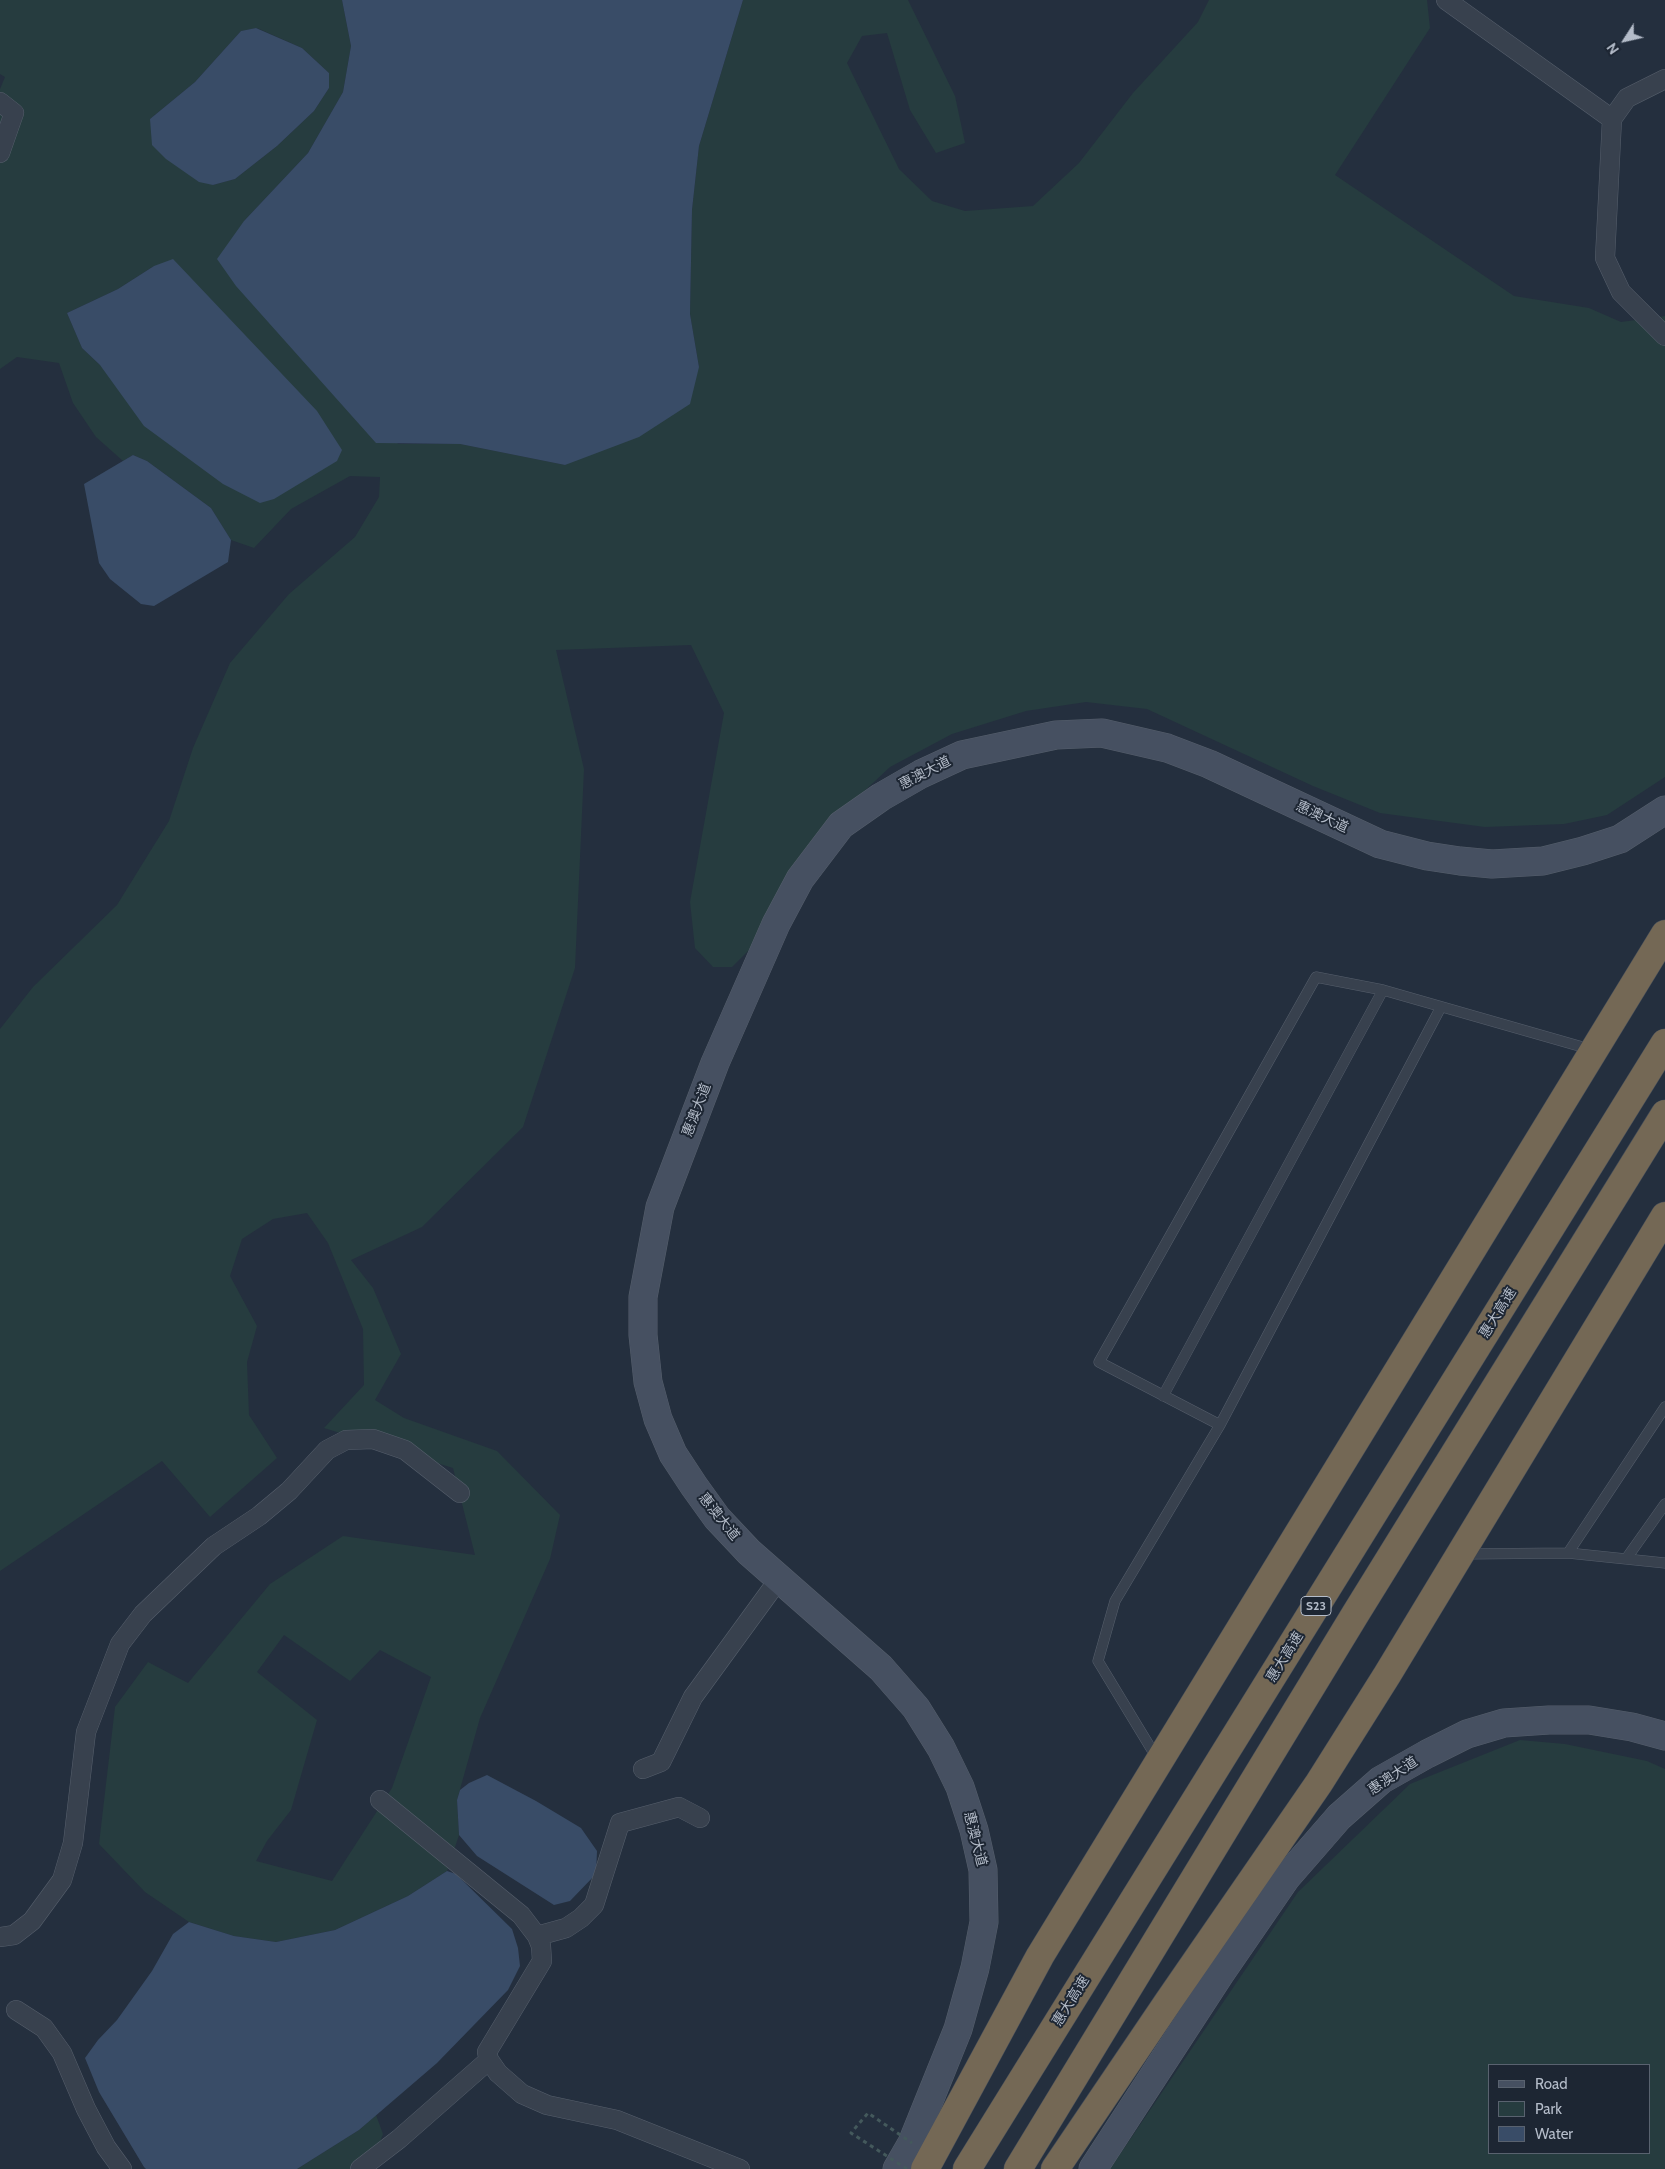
<!DOCTYPE html>
<meta charset="utf-8">
<style>
body{margin:0}
#map{position:relative;width:1665px;height:2169px;overflow:hidden;background:#242f3e;font-family:Cabin,sans-serif}
canvas{display:block}
.legend{position:absolute;left:1488px;top:2064px;width:162px;height:90px;box-sizing:border-box;background:#1d2633;border:1px solid #59626f;margin:0;padding:6px 9px;list-style:none;font-size:15px;color:#b4bcc9}
.legend li{display:flex;align-items:center;gap:10px;height:25px}
.legend b{width:25px;border:1px solid #59626f}
.north{position:absolute;left:1600px;top:15px;width:50px;height:50px;-webkit-text-stroke:4px #1d2633;paint-order:stroke;rotate:235deg;font-size:14px;font-weight:700;line-height:20px;text-align:center;color:#b4bcc9}
.north::after{content:'';display:block;margin:auto;width:18px;height:22px;background:#b4bcc9;clip-path:polygon(50% 0,100% 100%,50% 72%,0 100%)}
</style>
<div id="map">
<canvas width="1665" height="2169"></canvas>
<ul class="legend">
<li><b style="height:6px;background:#465061"></b>Road</li>
<li><b style="height:14px;background:#263c3f"></b>Park</li>
<li><b style="height:14px;background:#394c67"></b>Water</li>
</ul>
<div class="north">N</div>
</div>
<script>
const context = document.querySelector('canvas').getContext('2d');
context.lineJoin = 'round';
function paint(path, color) {
  context.fillStyle = color;
  context.fill(path, 'evenodd');
}
function poly(rows) {
  const path = new Path2D();
  for (const r of rows) {
    path.moveTo(r[0], r[1]);
    for (let i = 2; i < r.length; i += 2) path.lineTo(r[i], r[i + 1]);
  }
  return path;
}
function trace(path, color, width, dash) {
  context.strokeStyle = color;
  context.lineWidth = width;
  context.lineCap = dash ? 'butt' : 'round';
  context.setLineDash(dash || []);
  context.stroke(path);
}
function write(font, color, halo, rows, align = 'center') {
  context.font = font + ' Cabin,"Noto Sans SC",sans-serif';
  context.lineWidth = 4;
  context.setLineDash([]);
  context.textBaseline = 'middle';
  context.strokeStyle = halo;
  context.fillStyle = color;
  for (const [text, x, y, turn = 0] of rows) {
    context.save();
    context.translate(x, y);
    context.rotate((+turn || 0) * Math.PI / 180);
    context.textAlign = isNaN(turn) ? turn : align;
    if (halo) context.strokeText(text, 0, 0);
    context.fillText(text, 0, 0);
    context.restore();
  }
}
const green = poly([
 [0,0,342,0,351,46,343,92,308,153,244,221,398,444,460,444,565,465,699,367,690,314,692,210,699,146,743,0,908,0,955,96,965,143,936,153,910,110,887,33,862,36,847,63,899,169,932,201,965,211,1033,206,1079,163,1133,93,1198,22,1209,0,1427,0,1430,28,1335,175,1514,296,1589,308,1621,322,1665,316,1665,777,1607,815,1564,824,1485,827,1380,813,1313,786,1147,709,1086,702,1026,711,952,734,890,767,842,812,753,946,732,967,713,967,695,948,690,902,724,713,691,645,556,650,584,769,575,968,523,1127,422,1227,351,1260,373,1288,401,1354,375,1400,404,1418,497,1451,560,1515,550,1559,480,1718,457,1800,459,1835,447,1871,408,1896,335,1930,276,1942,234,1936,189,1922,145,1892,99,1844,115,1707,148,1662,188,1683,270,1584,343,1536,475,1555,453,1468,324,1428,364,1385,363,1329,328,1243,307,1213,273,1219,242,1239,230,1276,257,1326,247,1362,249,1415,277,1458,210,1517,162,1461,0,1571,0,1029,33,987,117,905,169,821,193,748,230,663,289,594,355,537,379,497,380,477,350,476,291,509,254,548,231,540,211,508,147,461,133,455,123,461,96,437,73,403,59,363,17,357,0,369,0,89,5,77,0,74],
 [257,28,302,48,329,73,329,88,314,111,277,146,235,179,213,185,150,119,195,82,241,31],
 [154,266,100,365,82,348,67,313,118,289],
 [284,1635,350,1681,380,1650,431,1677,392,1788,332,1881,256,1861,267,1841,291,1810,317,1720,257,1672],
 [1520,1740,1565,1744,1647,1761,1665,1769,1665,2169,1110,2169,1298,1892,1410,1784],
 [1489,2065,1649,2065,1649,2153,1489,2153],
 [376,2115,383,2134,369,2169,297,2169,359,2130]
]);
const water = poly([
 [342,0,743,0,699,146,692,210,690,314,699,367,690,404,639,437,565,465,460,444,376,443,236,286,217,259,244,221,308,153,343,92,351,46],
 [256,28,302,48,329,73,329,88,314,111,277,146,235,179,213,185,199,182,166,159,152,145,150,119,195,82,241,31],
 [173,259,317,411,342,450,337,461,274,499,260,503,223,484,144,426,100,365,82,348,67,313,118,289,154,266],
 [133,455,147,461,211,508,231,540,228,562,154,606,141,604,110,579,99,563,84,484],
 [487,1775,536,1801,581,1828,597,1851,596,1874,570,1901,554,1905,477,1856,459,1835,457,1800,460,1790,469,1783],
 [447,1871,456,1874,512,1929,518,1948,520,1966,508,1990,437,2063,359,2130,297,2169,146,2169,144,2167,99,2092,85,2058,98,2040,117,2020,152,1971,173,1934,189,1922,234,1936,276,1942,335,1930,408,1896]
]);
const lane = poly([
 [1163,1396,1383,990],
 [1220,1425,1441,1007],
 [1568,1553,1665,1407],
 [1464,1554,1568,1553,1665,1563],
 [1626,1559,1665,1504],
 [1158,1760,1098,1661,1115,1601,1220,1425,1099,1362,1316,977,1383,990,1593,1050]
]);
const street = poly([
 [1446,0,1612,119],
 [1665,79,1627,98,1612,119,1605,258,1621,292,1665,336],
 [0,102,14,113,0,153],
 [643,1769,661,1762,693,1697,779,1579],
 [380,1800,521,1915,537,1936,541,1946,542,1961,487,2052,489,2060,498,2073,522,2094,547,2105,617,2120,740,2169],
 [537,1936,566,1928,581,1918,594,1905,620,1823,679,1807,700,1818],
 [0,1937,14,1935,32,1921,62,1880,73,1843,86,1732,120,1644,143,1614,214,1546,259,1516,289,1491,327,1450,346,1440,373,1439,405,1450,460,1493],
 [16,2010,44,2028,62,2053,86,2109,106,2147,122,2169],
 [360,2169,399,2139,489,2060]
]);
const secondary = poly([
 [897,2169,912,2143,958,2029,975,1968,984,1922,983,1870,974,1830,960,1787,941,1748,916,1708,881,1668,749,1552,717,1518,694,1486,673,1454,658,1419,648,1382,643,1335,643,1297,660,1207,715,1063,776,924,800,879,841,825,881,797,921,774,962,755,1056,735,1102,733,1167,748,1209,764,1380,844,1427,856,1460,861,1492,864,1543,861,1583,851,1620,839,1665,810],
 [1093,2169,1220,1974,1286,1878,1339,1817,1381,1780,1427,1754,1467,1734,1504,1723,1549,1720,1589,1720,1632,1727,1665,1736]
]);
const highway = poly([
 [925,2169,1040,1956,1665,934],
 [967,2169,1665,1043],
 [1018,2169,1356,1613,1665,1114],
 [1055,2169,1168,2002,1319,1783,1387,1675,1665,1216]
]);
const pathBridge = poly([
 [907,2169,851,2133,868,2113,912,2143]
]);
const shields = [
 [1316,1606,30]
];
const shieldNames = [
 ["S23",1316,1606]
];
const streetNames = [
 ["惠澳大道",925,773,-27],
 ["惠澳大道",1322,817,25],
 ["惠澳大道",697,1110,-69],
 ["惠大高速",1498,1313,-58],
 ["惠澳大道",719,1517,51],
 ["惠大高速",1285,1657,-58],
 ["惠澳大道",1393,1776,-34],
 ["惠澳大道",975,1839,76],
 ["惠大高速",1071,2001,-58]
];
paint(green, '#263c3f');
paint(water, '#394c67');
trace(lane, '#565f6c', 11);
trace(street, '#565f6c', 20);
trace(secondary, '#565f6c', 29);
trace(highway, '#434c59', 29);
trace(lane, '#38414e', 10);
trace(street, '#38414e', 19);
trace(secondary, '#465061', 28);
trace(highway, '#746855', 28);
trace(pathBridge, '#44595c', 3, [4, 4]);
for (const [x, y, w] of shields) {
  const box = new Path2D();
  box.roundRect(x - w / 2, y - 9.5, w, 19, 4);
  context.fillStyle = '#1d2633';
  context.fill(box);
  trace(box, '#b4bcc9', 1);
}
write('bold 12px', '#b4bcc9', null, shieldNames);
write('14px', '#b4bcc9', '#1d2633', streetNames);
</script>
